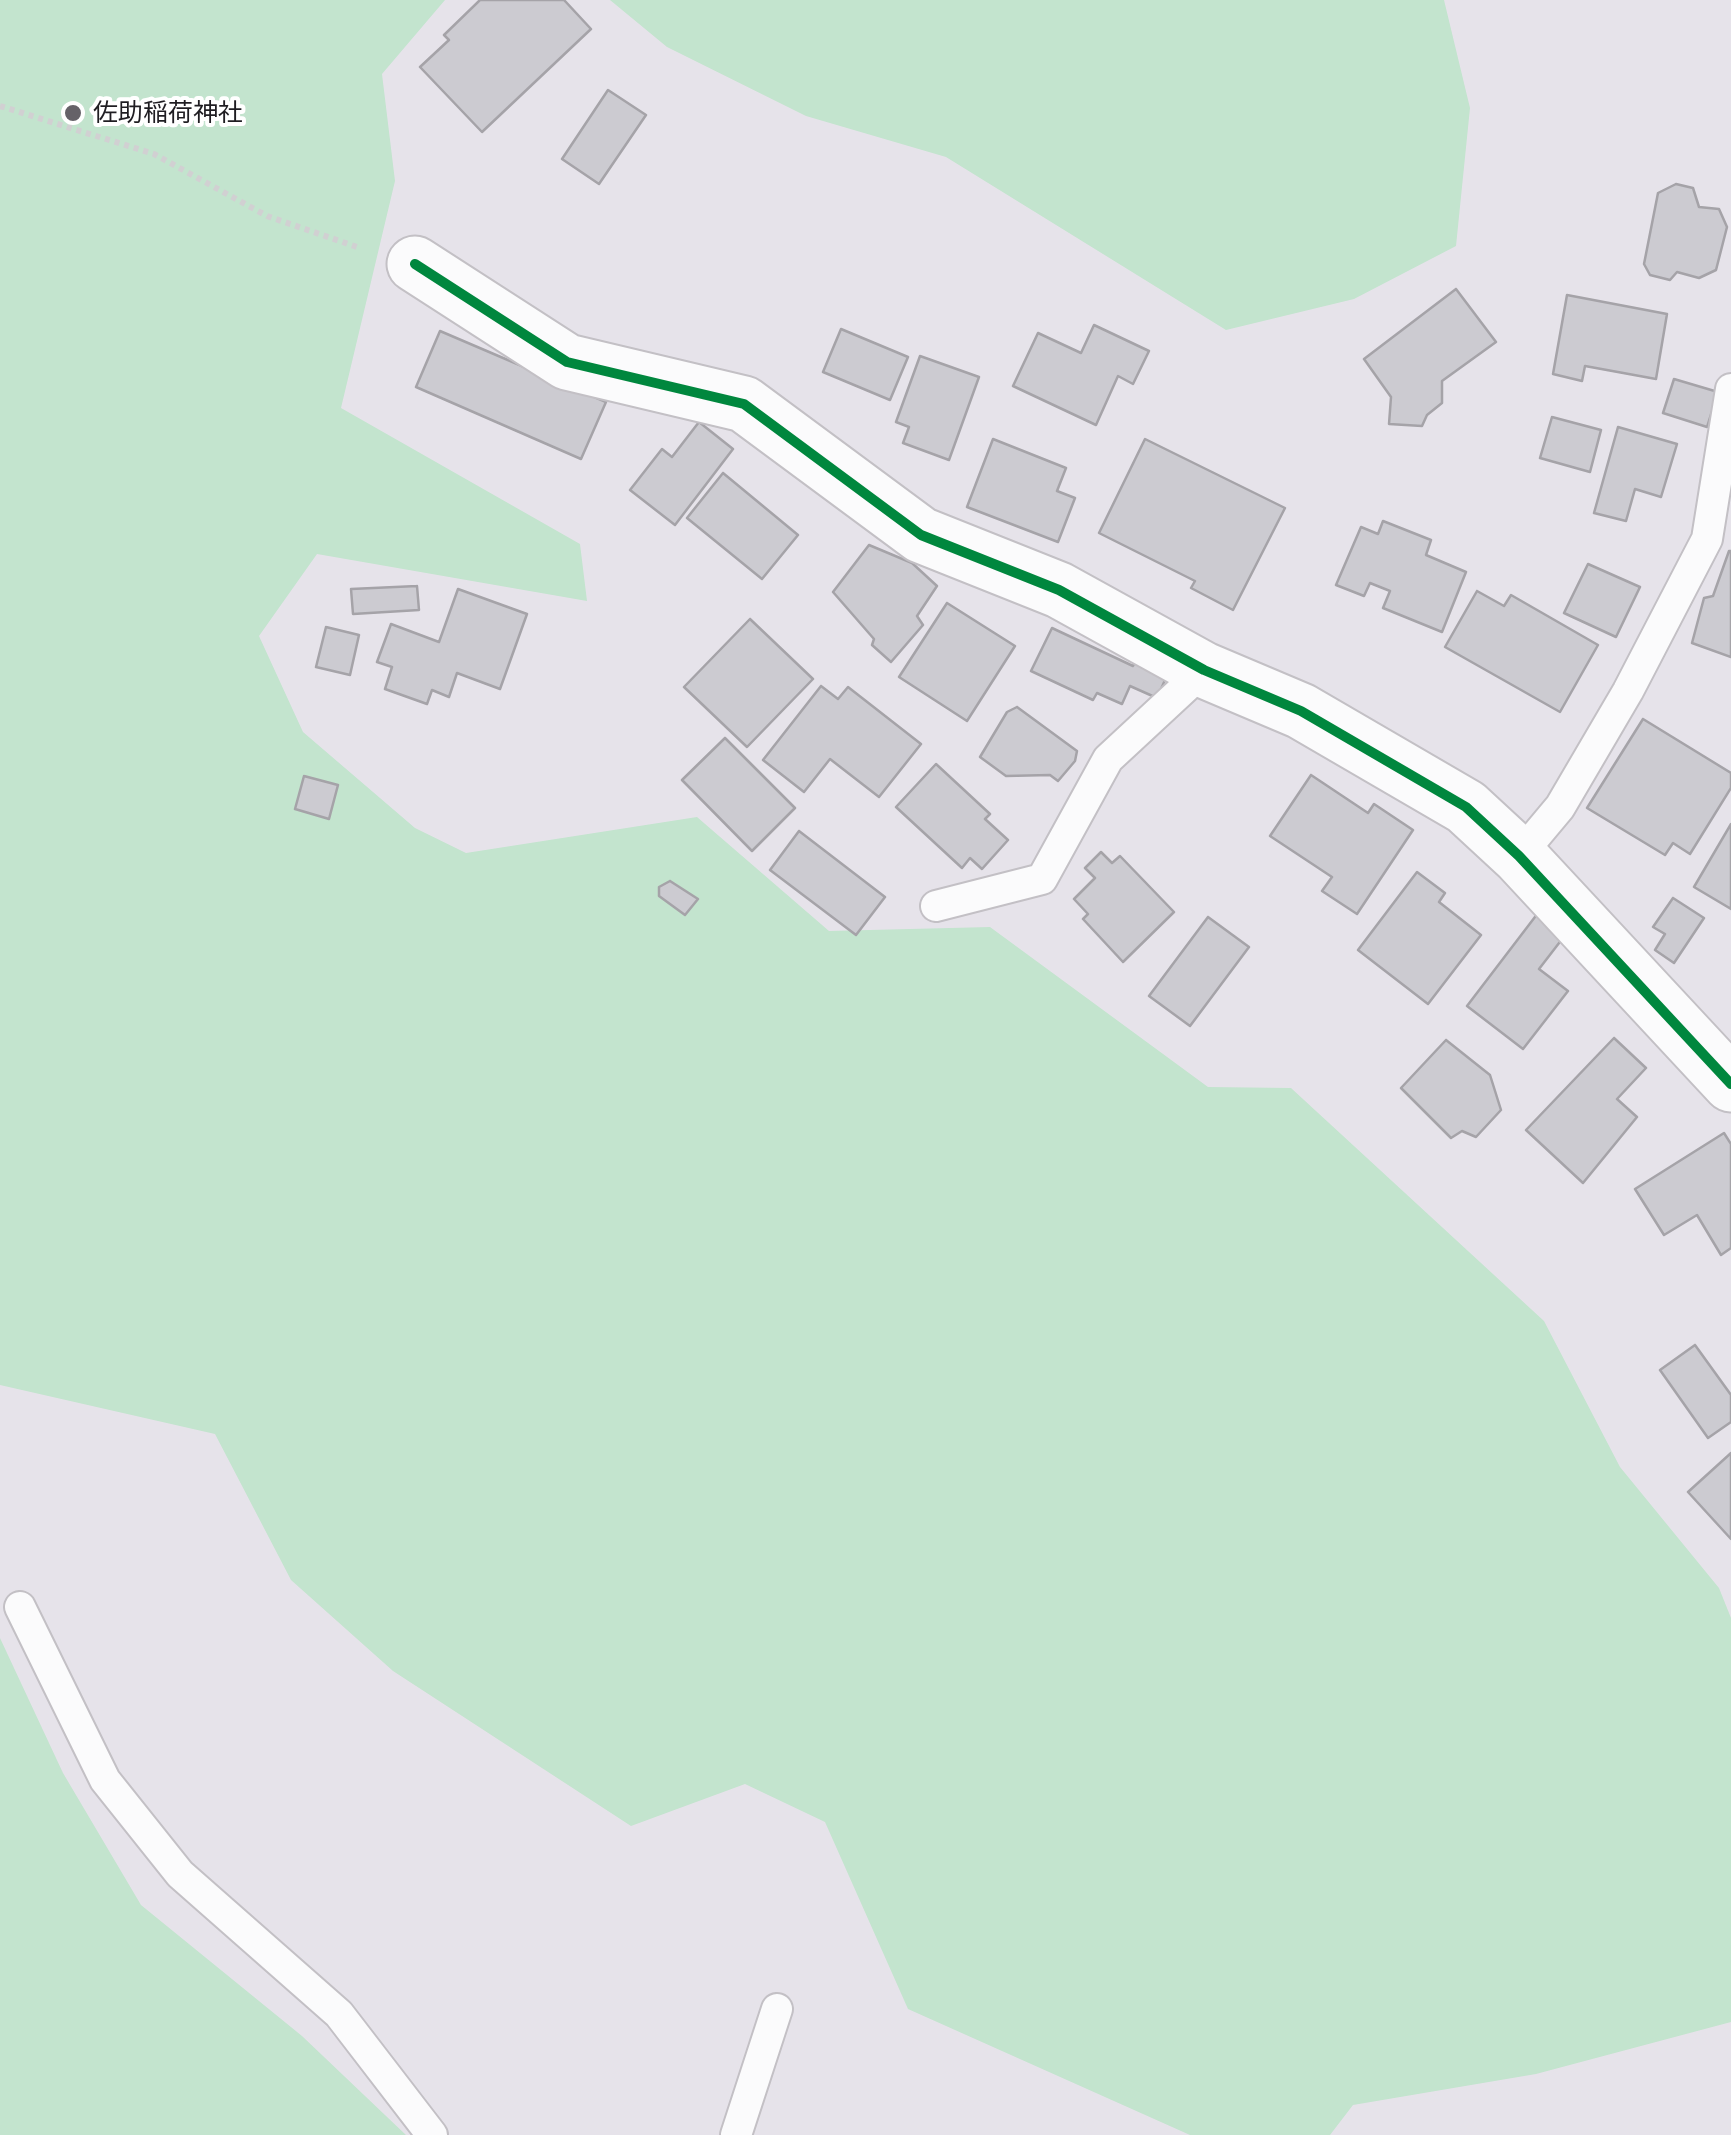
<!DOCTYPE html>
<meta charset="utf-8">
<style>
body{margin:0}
canvas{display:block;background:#e6e3ea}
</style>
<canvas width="1731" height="2135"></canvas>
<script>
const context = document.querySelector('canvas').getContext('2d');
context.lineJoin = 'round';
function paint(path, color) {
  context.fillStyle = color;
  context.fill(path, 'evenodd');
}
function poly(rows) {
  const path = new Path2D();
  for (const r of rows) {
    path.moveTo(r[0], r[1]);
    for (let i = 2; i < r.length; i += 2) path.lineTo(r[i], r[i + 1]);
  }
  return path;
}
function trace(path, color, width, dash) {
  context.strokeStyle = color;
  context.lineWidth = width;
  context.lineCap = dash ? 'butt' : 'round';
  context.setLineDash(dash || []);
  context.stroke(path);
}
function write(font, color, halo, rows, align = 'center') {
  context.font = font + ' "Crimson Pro","Noto Sans JP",serif';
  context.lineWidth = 8;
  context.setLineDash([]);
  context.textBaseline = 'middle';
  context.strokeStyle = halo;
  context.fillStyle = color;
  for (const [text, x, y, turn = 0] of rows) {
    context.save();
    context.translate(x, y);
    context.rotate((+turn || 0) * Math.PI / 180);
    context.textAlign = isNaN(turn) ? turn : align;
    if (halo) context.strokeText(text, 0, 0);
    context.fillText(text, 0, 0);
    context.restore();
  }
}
const green = poly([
 [0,0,445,0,382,74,395,181,341,408,580,544,587,601,317,554,259,636,303,732,415,828,466,853,697,817,829,931,990,927,1208,1087,1291,1088,1544,1321,1620,1467,1719,1588,1731,1618,1731,2022,1536,2074,1353,2105,1330,2135,1190,2135,908,2009,825,1822,745,1784,631,1826,393,1671,291,1580,215,1434,0,1385],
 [610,0,1444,0,1470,108,1456,246,1354,299,1226,330,946,157,806,116,667,47],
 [0,1638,63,1773,141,1905,302,2036,406,2135,0,2135]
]);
const building = poly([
 [480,0,564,0,591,29,482,132,420,67,449,40,444,35,480,0],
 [608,90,646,115,599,184,562,159,608,90],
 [1676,184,1693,188,1699,207,1719,209,1727,227,1716,270,1699,278,1677,272,1670,280,1650,275,1644,264,1658,193,1676,184],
 [1456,289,1496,342,1442,381,1442,403,1427,415,1422,426,1389,424,1391,397,1364,359,1456,289],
 [1567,295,1667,314,1656,379,1585,366,1582,381,1553,374,1567,295],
 [1094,325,1149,351,1133,384,1118,376,1096,425,1013,386,1038,333,1081,353,1094,325],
 [841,329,908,357,890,400,823,372,841,329],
 [440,331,606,402,581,459,416,387,440,331],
 [920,356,979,377,949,460,903,443,909,427,896,422,920,356],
 [1674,379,1718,392,1707,427,1663,413,1674,379],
 [1552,417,1601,430,1590,472,1540,458,1552,417],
 [699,422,733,449,675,525,630,490,662,449,672,457,699,422],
 [1618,427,1677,444,1661,497,1635,489,1626,521,1594,513,1618,427],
 [993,439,1066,468,1057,491,1075,498,1058,542,967,507,993,439],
 [1145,439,1285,508,1233,610,1191,588,1195,581,1099,533,1145,439],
 [723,473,798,535,762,579,687,518,723,473],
 [1383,521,1431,540,1426,555,1466,572,1442,632,1383,608,1390,591,1370,583,1364,596,1336,585,1361,527,1378,534,1383,521],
 [869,545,912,563,937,586,917,616,923,625,891,662,872,645,874,639,833,592,869,545],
 [1729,551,1731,551,1731,657,1692,643,1704,598,1713,596,1729,551],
 [1588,564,1640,587,1616,637,1564,613,1588,564],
 [417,586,419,610,353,614,351,589,417,586],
 [458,589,527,614,500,689,457,673,449,697,432,690,427,704,385,689,392,667,377,662,391,624,439,642,458,589],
 [1477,591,1504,606,1511,595,1598,645,1560,712,1445,647,1477,591],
 [947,603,1015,646,967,721,899,677,947,603],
 [750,619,813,679,747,747,684,687,750,619],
 [326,627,359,635,350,675,316,667,326,627],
 [1052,628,1133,666,1138,657,1169,671,1157,698,1130,686,1122,704,1097,693,1093,700,1031,671,1052,628],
 [821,686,838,699,848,687,921,744,879,797,830,759,804,792,763,760,821,686],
 [1017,707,1077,751,1075,761,1058,781,1050,775,1006,776,980,757,1007,712,1017,707],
 [1643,719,1731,773,1731,788,1690,854,1673,843,1665,855,1587,808,1643,719],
 [725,738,795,808,752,851,682,780,725,738],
 [936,764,990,814,985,819,1008,840,982,869,970,858,962,868,896,807,936,764],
 [1311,775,1368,813,1374,804,1413,830,1357,914,1322,891,1332,877,1270,836,1311,775],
 [304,776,338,785,329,819,295,809,304,776],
 [1731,824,1731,909,1694,887,1731,824],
 [799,831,885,897,856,935,770,870,799,831],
 [1101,852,1112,863,1120,856,1174,912,1123,962,1083,919,1088,914,1074,899,1095,878,1085,868,1101,852],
 [1417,872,1445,893,1439,902,1481,935,1428,1004,1358,950,1417,872],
 [670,881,698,899,685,915,659,896,659,887,670,881],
 [1673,898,1704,918,1674,963,1655,950,1665,934,1653,927,1673,898],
 [1538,913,1566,934,1539,969,1568,991,1523,1049,1467,1006,1538,913],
 [1208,917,1249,947,1190,1026,1149,996,1208,917],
 [1614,1038,1646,1068,1617,1099,1637,1117,1583,1183,1526,1130,1614,1038],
 [1446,1040,1490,1075,1501,1110,1476,1137,1462,1131,1451,1138,1401,1088,1446,1040],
 [1724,1133,1731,1144,1731,1248,1721,1255,1697,1215,1664,1235,1635,1189,1724,1133],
 [1695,1345,1731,1395,1731,1422,1708,1438,1660,1370,1695,1345],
 [1731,1453,1731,1539,1688,1492,1731,1453]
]);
const path = poly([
 [0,106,154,154,267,216,360,248]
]);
const service = poly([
 [1519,856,1560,807,1628,691,1707,539,1731,389],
 [936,906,1042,879,1108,759,1204,670],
 [20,1607,105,1780,180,1874,339,2014,432,2135],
 [736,2135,777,2009]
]);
const minor = poly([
 [415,264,567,362,744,404,921,535,1059,590,1204,670,1301,711,1466,807,1519,856,1731,1084]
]);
const cycleway = poly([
 [415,264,567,362,744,404,921,535,1059,590,1204,670,1301,711,1466,807,1519,856,1731,1084]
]);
const markers = [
 [73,113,10,"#656268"]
];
const poiNames = [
 ["佐助稲荷神社",93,113]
];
paint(green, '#c3e4ce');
paint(building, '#cccbd1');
trace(building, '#a5a3a8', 2.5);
trace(service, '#c3c0c5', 34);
trace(minor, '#c3c0c5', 59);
trace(path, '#d1d0d2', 6, [5, 5]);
trace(service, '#fbfbfc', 30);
trace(minor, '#fbfbfc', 55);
trace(cycleway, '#00873e', 10);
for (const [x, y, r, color] of markers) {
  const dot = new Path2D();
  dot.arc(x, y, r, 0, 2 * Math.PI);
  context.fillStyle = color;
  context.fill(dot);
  trace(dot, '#fff', 4);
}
write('25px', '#1f1d22', '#fff', poiNames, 'left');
</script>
